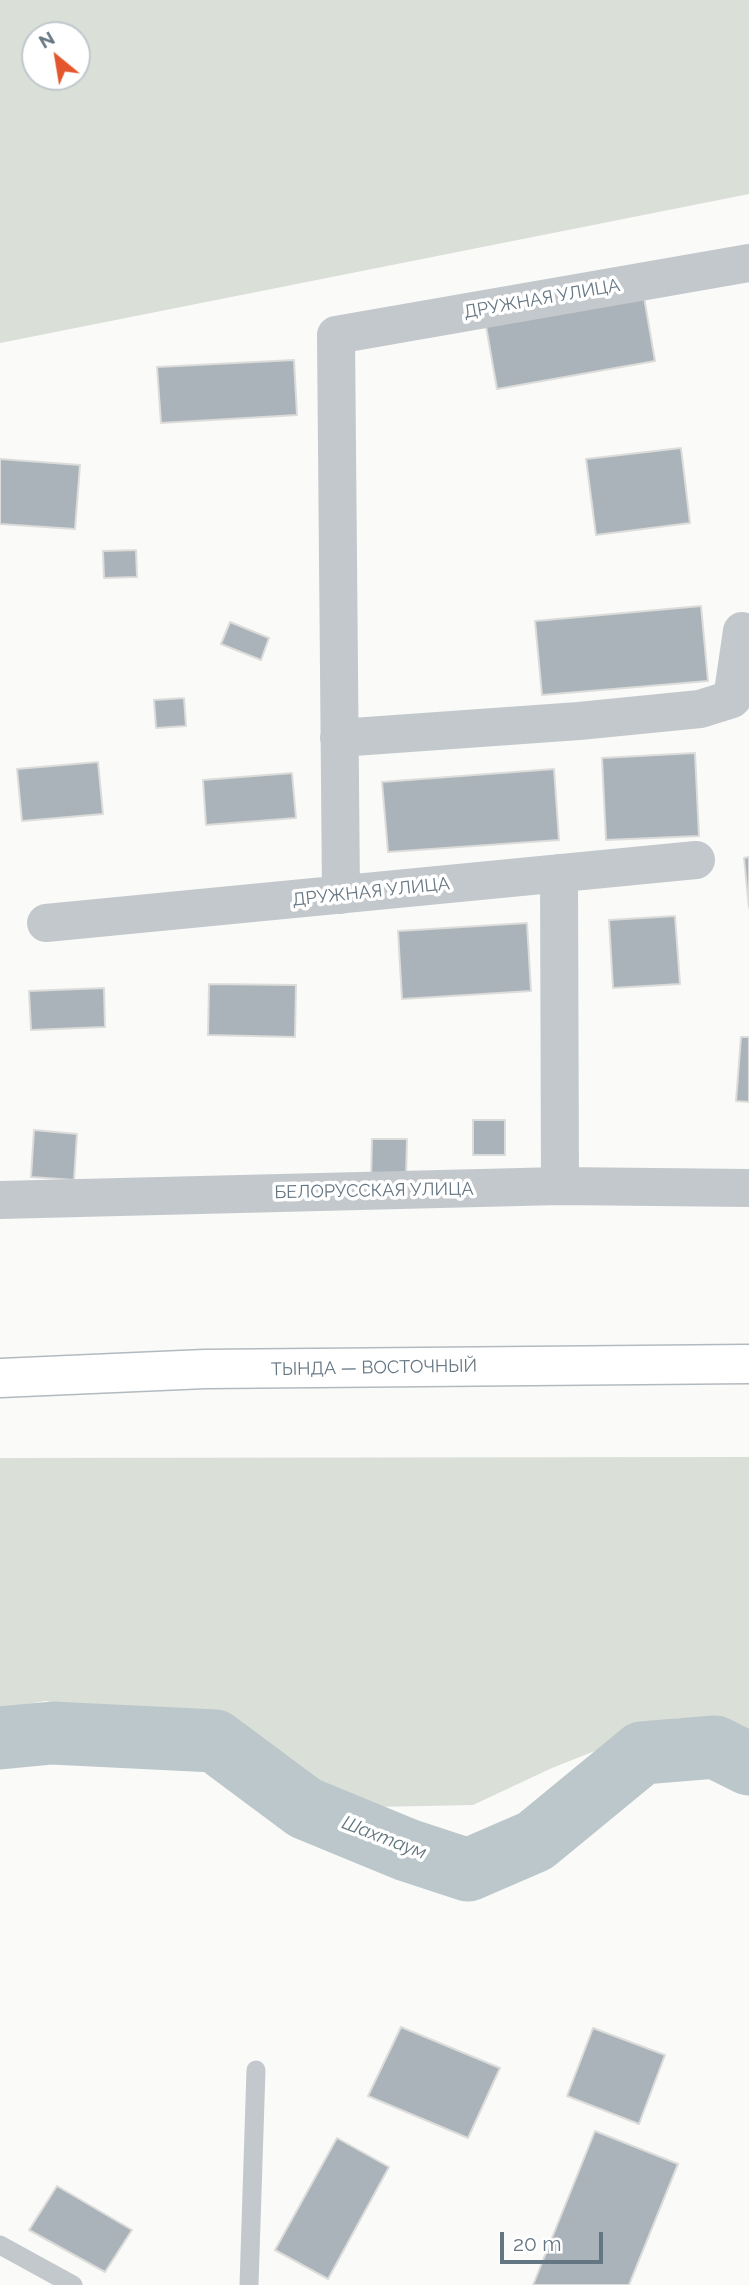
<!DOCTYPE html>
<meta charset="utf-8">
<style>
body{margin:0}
#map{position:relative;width:749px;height:2285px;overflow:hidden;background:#fafaf8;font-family:Raleway,sans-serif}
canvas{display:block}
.north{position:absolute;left:21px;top:21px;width:70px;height:70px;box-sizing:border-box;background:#fff;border:2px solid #c1c8cd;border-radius:50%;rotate:330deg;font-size:19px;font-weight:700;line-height:28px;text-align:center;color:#657683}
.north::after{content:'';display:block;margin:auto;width:24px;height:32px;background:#e4572e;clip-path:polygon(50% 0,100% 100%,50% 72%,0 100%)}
.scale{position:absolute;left:500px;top:2232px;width:103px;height:32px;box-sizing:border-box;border:4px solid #657683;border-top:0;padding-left:9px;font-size:21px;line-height:24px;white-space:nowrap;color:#657683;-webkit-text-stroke:5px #fff;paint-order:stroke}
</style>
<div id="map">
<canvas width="749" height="2285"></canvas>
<div class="north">N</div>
<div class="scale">20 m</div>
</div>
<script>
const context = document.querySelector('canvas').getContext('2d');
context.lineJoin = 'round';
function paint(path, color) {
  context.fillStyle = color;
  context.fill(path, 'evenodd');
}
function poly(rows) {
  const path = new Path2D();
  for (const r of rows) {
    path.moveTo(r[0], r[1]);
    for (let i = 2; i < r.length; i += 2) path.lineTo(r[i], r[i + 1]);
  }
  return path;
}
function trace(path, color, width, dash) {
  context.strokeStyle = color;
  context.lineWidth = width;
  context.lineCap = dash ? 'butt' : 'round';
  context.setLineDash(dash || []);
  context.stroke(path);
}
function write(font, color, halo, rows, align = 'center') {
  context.font = font + ' Raleway,sans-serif';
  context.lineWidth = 7;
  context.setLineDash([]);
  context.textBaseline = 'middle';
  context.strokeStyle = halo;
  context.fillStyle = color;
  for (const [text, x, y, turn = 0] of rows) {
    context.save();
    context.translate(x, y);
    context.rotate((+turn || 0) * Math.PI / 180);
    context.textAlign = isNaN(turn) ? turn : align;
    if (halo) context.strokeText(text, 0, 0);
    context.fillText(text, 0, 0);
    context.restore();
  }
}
const green = poly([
 [0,0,749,0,749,194,0,343],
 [77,35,77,77,35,77,35,35],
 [749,1457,749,1746,678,1718,552,1768,473,1805,373,1807,299,1786,240,1729,163,1713,45,1701,0,1709,0,1458]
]);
const river = poly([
 [0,1738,52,1733,215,1741,305,1808,407,1850,468,1870,535,1841,642,1753,715,1747,749,1764]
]);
const building = poly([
 [644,297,655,361,497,389,486,326,644,297],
 [294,360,297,415,161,423,157,367,294,360],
 [681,448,690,523,596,535,586,459,681,448],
 [0,459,80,465,75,529,0,524,0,459],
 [136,550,137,577,104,578,103,551,136,550],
 [701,606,708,681,542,695,535,621,701,606],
 [230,622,269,638,261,660,221,644,230,622],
 [184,698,186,726,156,728,154,700,184,698],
 [695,753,699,836,606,840,602,758,695,753],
 [98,762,103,814,22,821,17,769,98,762],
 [554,769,559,840,388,852,382,782,554,769],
 [292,773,296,818,206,825,203,780,292,773],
 [749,857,749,908,744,858,749,857],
 [675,916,680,984,613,988,609,920,675,916],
 [527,923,531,991,402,999,398,931,527,923],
 [209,984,296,985,295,1037,208,1035,209,984],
 [104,988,105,1027,31,1030,29,991,104,988],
 [741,1037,749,1037,749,1102,736,1101,741,1037],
 [473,1120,505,1120,505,1155,473,1155,473,1120],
 [34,1130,77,1134,74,1180,31,1177,34,1130],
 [372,1139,407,1139,406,1180,371,1180,372,1139],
 [401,2027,500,2068,468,2138,368,2096,401,2027],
 [593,2028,665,2055,639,2124,567,2096,593,2028],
 [595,2131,678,2164,629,2285,533,2285,595,2131],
 [337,2138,389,2167,328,2279,275,2250,337,2138],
 [57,2186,132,2230,105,2272,29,2230,57,2186]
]);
const lane = poly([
 [0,2245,73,2285],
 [249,2285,256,2070]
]);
const street = poly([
 [339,738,579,721,700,709,732,699,742,631],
 [559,873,560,1186],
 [341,895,336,335,749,263],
 [46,923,696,860],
 [0,1200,560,1186,749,1188]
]);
const secondary = poly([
 [0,1378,205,1369,749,1364]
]);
const streetNames = [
 ["ДРУЖНАЯ УЛИЦА",542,299,-10],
 ["ДРУЖНАЯ УЛИЦА",371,892,-6],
 ["БЕЛОРУССКАЯ УЛИЦА",374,1191,-1],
 ["ТЫНДА — ВОСТОЧНЫЙ",374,1368,-1]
];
const waterNames = [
 ["Шахтаум",384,1838,21]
];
paint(green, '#dadfd7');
trace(river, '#bbc7cb', 63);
paint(building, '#aab3b9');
trace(building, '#dcdcda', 2);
trace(secondary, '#b3babf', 41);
trace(lane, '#c3c8cc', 19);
trace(street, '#c3c8cc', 38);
trace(secondary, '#fff', 38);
write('18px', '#657683', '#fff', streetNames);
write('italic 19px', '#60757c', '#fff', waterNames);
</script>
